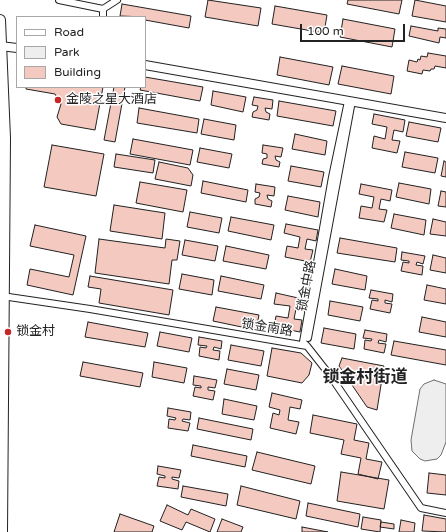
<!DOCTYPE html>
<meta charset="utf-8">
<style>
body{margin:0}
#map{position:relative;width:446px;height:532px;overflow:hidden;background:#fff;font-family:"Varela Round",sans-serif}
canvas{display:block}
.legend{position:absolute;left:16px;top:16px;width:130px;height:72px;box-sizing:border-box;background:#fff;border:1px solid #a7a7a7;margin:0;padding:5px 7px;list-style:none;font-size:12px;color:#222}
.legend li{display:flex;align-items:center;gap:8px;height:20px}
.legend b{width:20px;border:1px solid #a7a7a7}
.scale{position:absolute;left:300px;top:24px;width:105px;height:18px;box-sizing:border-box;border:2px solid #222;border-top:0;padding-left:5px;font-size:12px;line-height:14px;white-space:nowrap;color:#222;-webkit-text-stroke:3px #fff;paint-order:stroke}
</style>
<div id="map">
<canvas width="446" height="532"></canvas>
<ul class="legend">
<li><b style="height:5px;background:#fff"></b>Road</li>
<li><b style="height:11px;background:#eee"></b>Park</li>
<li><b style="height:11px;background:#f3c9c0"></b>Building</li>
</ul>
<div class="scale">100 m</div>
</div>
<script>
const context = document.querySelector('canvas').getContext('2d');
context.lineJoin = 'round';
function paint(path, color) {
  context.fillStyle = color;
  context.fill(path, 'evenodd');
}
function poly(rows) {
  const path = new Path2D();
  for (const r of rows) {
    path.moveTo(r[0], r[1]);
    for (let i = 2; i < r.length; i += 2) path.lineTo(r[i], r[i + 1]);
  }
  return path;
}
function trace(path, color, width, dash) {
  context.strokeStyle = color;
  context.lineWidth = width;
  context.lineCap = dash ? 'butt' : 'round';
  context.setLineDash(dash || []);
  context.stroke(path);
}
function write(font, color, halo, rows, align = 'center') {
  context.font = font + ' "Varela Round","Noto Sans SC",sans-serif';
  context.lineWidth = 3;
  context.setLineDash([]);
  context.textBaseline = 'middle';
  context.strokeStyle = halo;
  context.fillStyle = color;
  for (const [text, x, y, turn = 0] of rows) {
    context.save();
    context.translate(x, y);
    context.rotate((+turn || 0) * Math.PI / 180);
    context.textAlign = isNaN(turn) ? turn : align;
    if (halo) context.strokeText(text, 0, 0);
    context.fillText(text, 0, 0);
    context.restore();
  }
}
const green = poly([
 [434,380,446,384,446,442,441,455,437,459,425,461,420,459,412,451,411,440,420,389,424,384,434,380]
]);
const building = poly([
 [208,0,261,8,258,26,205,17,208,0],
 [348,0,402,0,399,14,347,4,348,0],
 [415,0,446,6,446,22,412,16,415,0],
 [122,4,191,16,189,28,145,20,145,17,120,16,122,4],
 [275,6,327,15,324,33,272,24,275,6],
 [343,19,395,29,392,47,340,37,343,19],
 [411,26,438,31,438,28,446,29,446,38,440,37,439,43,409,36,411,26],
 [428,53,446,56,446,68,435,66,434,69,431,69,430,71,423,70,422,74,407,71,409,60,417,62,418,59,420,60,421,56,427,57,428,53],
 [280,57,333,67,329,85,277,75,280,57],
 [342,66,394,76,391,94,338,84,342,66],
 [145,77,203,87,200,101,140,90,141,87,145,87,145,77],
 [26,87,103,87,95,130,61,124,57,117,61,104,55,94,26,89,26,87],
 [114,87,125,87,115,142,104,140,114,87],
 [213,91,246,97,243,112,211,105,213,91],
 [254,97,273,100,272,109,265,108,266,112,270,114,269,120,252,117,253,112,257,110,258,106,252,105,254,97],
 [279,101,336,111,333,126,277,116,279,101],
 [139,108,199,119,197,133,137,123,139,108],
 [374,114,405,120,403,132,394,130,392,140,400,141,397,153,372,148,374,136,385,139,387,127,372,124,374,114],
 [204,119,236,125,234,140,201,134,204,119],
 [409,122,441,128,438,142,406,136,409,122],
 [295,134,327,141,325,155,292,149,295,134],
 [133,139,193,150,190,165,130,154,133,139],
 [52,145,104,154,96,196,44,187,52,145],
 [263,145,283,148,281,157,275,156,276,160,280,162,279,167,262,164,263,159,267,158,267,154,262,153,263,145],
 [200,148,232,154,229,168,197,162,200,148],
 [405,152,438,158,435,173,402,167,405,152],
 [116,154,155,160,153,173,114,167,116,154],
 [444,161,446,162,446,177,441,176,444,161],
 [159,162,188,168,193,175,191,186,155,179,159,162],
 [291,166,324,172,321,187,288,181,291,166],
 [203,181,248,190,246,202,201,193,203,181],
 [140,182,187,190,183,212,136,203,140,182],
 [399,183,431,189,429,204,396,197,399,183],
 [256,184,275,187,274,196,267,195,268,199,272,201,271,207,255,204,255,199,259,197,260,193,255,192,256,184],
 [361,184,392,190,390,201,381,199,379,209,387,210,384,222,359,218,361,206,372,208,374,197,359,194,361,184],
 [441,191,446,192,446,207,438,206,441,191],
 [288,196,320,202,318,217,285,210,288,196],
 [114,205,165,213,162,239,110,231,114,205],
 [190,212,222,218,219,233,187,227,190,212],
 [394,214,426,220,424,235,391,228,394,214],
 [231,217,274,225,271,240,228,231,231,217],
 [433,219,446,222,446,236,430,234,433,219],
 [286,224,318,230,316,241,307,239,305,249,313,250,310,262,285,257,287,246,298,248,300,237,284,233,286,224],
 [35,225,86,236,73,295,27,285,30,269,69,277,74,255,30,246,35,225],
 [340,238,397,248,395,262,337,253,340,238],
 [99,239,165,248,166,239,180,241,177,260,172,260,169,284,95,273,99,239],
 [185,240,218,246,215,261,182,255,185,240],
 [226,246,269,255,266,269,223,261,226,246],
 [402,252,425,256,423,264,417,262,416,265,423,266,422,275,401,271,403,262,409,263,409,261,401,260,402,252],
 [433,255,446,258,446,273,430,270,433,255],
 [335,269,367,276,365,290,332,284,335,269],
 [182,274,214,280,212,295,179,289,182,274],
 [90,276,173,290,169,315,99,303,101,289,88,287,90,276],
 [221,276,264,285,261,299,218,291,221,276],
 [427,285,446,289,446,304,424,300,427,285],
 [371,290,393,294,392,302,385,300,385,303,392,304,390,313,370,309,372,300,378,301,378,299,369,298,371,290],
 [276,293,307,300,305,311,296,309,294,319,302,320,300,332,274,327,276,316,288,318,290,306,274,304,276,293],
 [330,301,363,307,360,321,328,315,330,301],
 [216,307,259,315,256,330,213,321,216,307],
 [422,317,446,322,446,337,419,332,422,317],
 [88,322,148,333,145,347,85,337,88,322],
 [324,328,356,334,354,349,321,343,324,328],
 [365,330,387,334,386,342,379,340,378,343,386,344,384,353,364,349,365,340,371,341,372,339,363,338,365,330],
 [160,332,192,338,189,352,157,346,160,332],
 [199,337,222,341,221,349,214,347,213,350,220,351,219,360,199,356,200,347,206,348,207,346,198,345,199,337],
 [394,341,446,350,446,365,391,355,394,341],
 [231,345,264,351,261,366,228,360,231,345],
 [272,348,301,353,312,363,309,375,302,383,267,376,272,348],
 [342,358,384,366,377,410,367,407,339,366,342,358],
 [83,362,143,373,140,387,80,376,83,362],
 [154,362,187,368,184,383,152,377,154,362],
 [227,369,259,375,256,390,224,384,227,369],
 [194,376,217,380,215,388,208,387,208,390,215,391,213,400,193,396,195,387,201,388,201,386,193,385,194,376],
 [272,393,302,400,300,409,290,407,288,420,299,422,296,434,270,428,273,413,279,415,280,410,269,407,272,393],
 [224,399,257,406,254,420,222,414,224,399],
 [168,408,191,412,190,420,183,419,182,421,190,423,188,431,168,428,169,419,175,420,176,418,167,416,168,408],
 [313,415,357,424,354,440,369,443,366,459,382,462,378,479,358,474,361,458,341,454,344,440,310,433,313,415],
 [199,418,253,429,251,440,197,429,199,418],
 [193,445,247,456,245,467,191,456,193,445],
 [257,452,315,466,311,484,252,470,257,452],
 [158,466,181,470,179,478,172,477,172,479,179,481,178,489,157,486,159,477,165,478,165,476,157,474,158,466],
 [341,472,389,480,384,509,337,501,341,472],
 [429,473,446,475,446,495,427,493,429,473],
 [183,486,228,494,226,506,181,497,183,486],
 [241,486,300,501,296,519,237,505,241,486],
 [308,503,360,514,358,527,306,516,308,503],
 [167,505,188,515,191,509,215,519,210,532,186,522,182,530,160,521,167,505],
 [120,514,154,526,152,532,114,532,120,514],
 [424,515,446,519,446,532,422,531,424,515],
 [363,517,381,520,380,532,361,529,363,517],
 [222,519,243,527,241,532,217,532,222,519],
 [401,520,415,523,414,532,399,532,401,520],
 [381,522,394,524,394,529,380,527,381,522],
 [302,527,328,532,302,532,302,527]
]);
const minor = poly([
 [59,0,103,9,103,17],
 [103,9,117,0],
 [2,296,90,309,307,346,329,374,421,508,446,513],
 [308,338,352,101],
 [307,346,303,342,332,177,348,101]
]);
const tertiary = poly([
 [0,46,17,48],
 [145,65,446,118]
]);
const primary = poly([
 [0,20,5,138,2,532]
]);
const markers = [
 [58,100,4,"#c62828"],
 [8,332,4,"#c62828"]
];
const poiNames = [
 ["金陵之星大酒店",66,100],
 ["锁金村",16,332]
];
const streetNames = [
 ["锁金中路",307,286,-79],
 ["锁金南路",267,328,9]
];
const districtNames = [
 ["锁金村街道",365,378]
];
paint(green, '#eee');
trace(green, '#6f6f6f', 1);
paint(building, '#f3c9c0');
trace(building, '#222', 1);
trace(minor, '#222', 8);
trace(tertiary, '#222', 10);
trace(primary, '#222', 12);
trace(minor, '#fff', 6);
trace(tertiary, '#fff', 8);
trace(primary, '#fff', 10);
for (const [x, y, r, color] of markers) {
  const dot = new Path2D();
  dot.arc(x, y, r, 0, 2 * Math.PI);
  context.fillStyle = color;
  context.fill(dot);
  trace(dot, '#fff', 1.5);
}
write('13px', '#222', '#fff', poiNames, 'left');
write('13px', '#222', '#fff', streetNames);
write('bold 17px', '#222', '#fff', districtNames);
</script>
